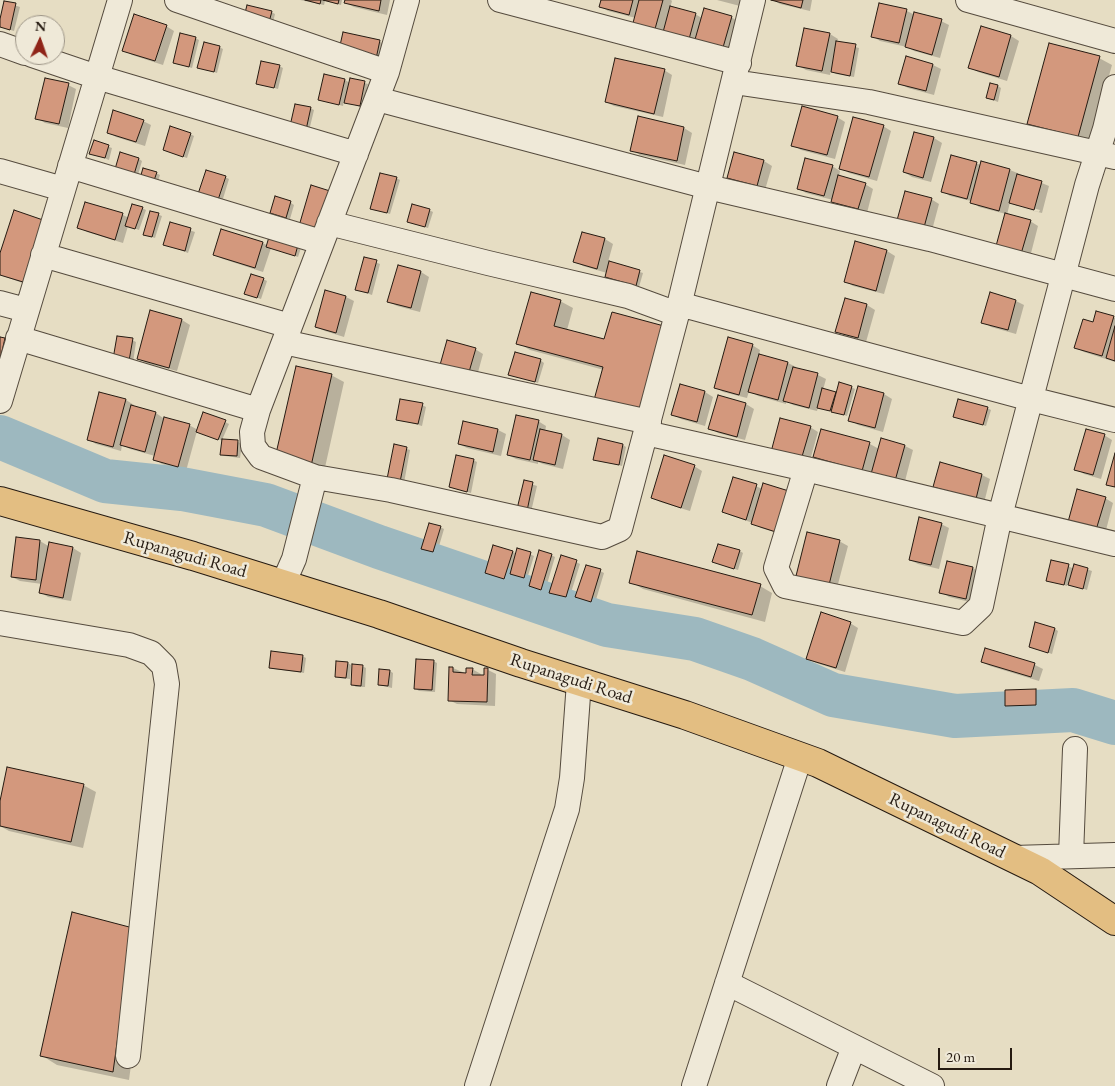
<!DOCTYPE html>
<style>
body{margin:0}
#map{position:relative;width:1115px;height:1086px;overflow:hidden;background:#e6ddc3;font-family:"EB Garamond",serif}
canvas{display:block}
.north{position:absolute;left:15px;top:15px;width:50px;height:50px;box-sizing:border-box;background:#efe9d8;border:1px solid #9e9688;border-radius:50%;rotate:3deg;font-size:14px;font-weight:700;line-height:20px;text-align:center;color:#251a11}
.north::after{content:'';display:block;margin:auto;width:18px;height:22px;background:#8f2418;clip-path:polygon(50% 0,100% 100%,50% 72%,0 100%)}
.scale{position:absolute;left:938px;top:1048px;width:74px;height:22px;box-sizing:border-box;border:2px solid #251a11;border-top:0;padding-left:6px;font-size:15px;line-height:18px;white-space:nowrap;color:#251a11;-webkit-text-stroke:4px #efe9d8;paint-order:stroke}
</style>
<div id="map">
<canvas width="1115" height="1086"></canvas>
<div class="north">N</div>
<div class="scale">20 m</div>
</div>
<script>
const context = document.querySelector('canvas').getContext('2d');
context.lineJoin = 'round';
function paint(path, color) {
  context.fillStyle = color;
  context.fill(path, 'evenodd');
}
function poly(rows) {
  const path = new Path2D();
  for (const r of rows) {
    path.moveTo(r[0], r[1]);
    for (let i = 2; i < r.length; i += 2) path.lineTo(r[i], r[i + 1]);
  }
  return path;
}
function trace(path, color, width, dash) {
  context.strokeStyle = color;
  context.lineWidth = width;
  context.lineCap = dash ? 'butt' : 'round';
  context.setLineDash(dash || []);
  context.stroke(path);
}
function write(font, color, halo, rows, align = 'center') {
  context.font = font + ' "EB Garamond",serif';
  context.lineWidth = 5;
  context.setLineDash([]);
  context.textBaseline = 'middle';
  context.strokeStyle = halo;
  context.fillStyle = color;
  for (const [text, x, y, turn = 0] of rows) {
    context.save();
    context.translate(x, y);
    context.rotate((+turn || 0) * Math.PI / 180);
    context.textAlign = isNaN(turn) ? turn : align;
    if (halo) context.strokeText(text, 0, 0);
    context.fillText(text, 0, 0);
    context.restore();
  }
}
const shadow = poly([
 [300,0,342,0,341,5,325,1,324,5],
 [346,0,390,0,387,15,354,7,346,3],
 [602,0,671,0,672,1,670,8,695,14,702,18,731,17,739,22,730,54,642,27,636,18,608,11,600,6],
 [717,0,742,0,740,6],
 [773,0,812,0,810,11,780,4],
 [5,2,20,7,14,31,0,27],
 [880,4,907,11,915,15,941,21,949,25,940,58,914,51,907,47,880,41,872,36],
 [271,12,275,14,272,27,248,22],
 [166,26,174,31,163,65,132,55,124,50],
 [830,34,838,39,837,42,859,48,854,77,836,74,831,71,830,75,806,70,797,65],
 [1011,36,1019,41,1007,81,978,72,969,67],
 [195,38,199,40,192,68,175,63],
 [379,41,387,46,384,63,348,55],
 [219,47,223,49,217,73,199,67],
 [1099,58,1112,65,1090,144,1040,130,1028,123],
 [933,65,941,69,934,95,908,88,899,83],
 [279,66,283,68,278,89,257,83],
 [664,70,672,75,663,117,614,106,606,102],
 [351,79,368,84,363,108,344,101,343,106,319,99,345,80,350,83],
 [68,85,76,89,68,128,45,123,37,118],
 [998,86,1001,88,998,102,987,98],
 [310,108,314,110,309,131,295,128],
 [837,117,845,122,835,159,801,150,793,145],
 [639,118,684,128,692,133,685,165,640,155,632,150],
 [143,121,151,125,145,146,116,137,108,132],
 [883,126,891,131,877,181,849,173,841,168],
 [190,134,194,136,187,158,164,150],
 [915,134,934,138,942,143,931,182,912,177,904,172],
 [94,142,112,148,109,160,91,153],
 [952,156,981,165,982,163,1010,170,1049,186,1042,213,1018,207,1039,212,1040,210,1017,204,1017,206,1010,202,1007,215,1030,221,1038,226,1030,257,1005,251,1006,214,979,207,971,201,950,196,942,191],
 [139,159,142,161,136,182,118,177],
 [764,161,772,166,765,190,736,182,728,177],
 [832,166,840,171,839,177,865,184,873,189,867,213,841,206,832,202,833,200,806,193,798,188],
 [156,173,160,175,156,187,144,183],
 [225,177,229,179,222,202,203,196],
 [396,178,400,180,390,214,372,209],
 [931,199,939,204,931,234,906,228],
 [291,203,294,205,290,219,275,214],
 [86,204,123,215,129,218,142,208,146,210,139,230,128,226,123,243,87,232,79,227],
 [429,210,433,212,428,228,412,223],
 [15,212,31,286,0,275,0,257],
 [151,212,162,216,155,238,148,236],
 [171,224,195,232,188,253,165,244],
 [582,233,605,239,613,244,608,262,643,273,639,287,610,279,606,277,607,273,583,266,575,261],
 [270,238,301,248,298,257,271,248,263,272,223,259,215,255,263,243,268,246],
 [856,243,887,251,895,256,884,294,853,286,845,281],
 [365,258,380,264,372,295,357,290],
 [399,266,421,272,429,277,420,312,397,306,389,302],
 [263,279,267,281,261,299,246,294],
 [326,291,346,297,354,301,344,337,325,331,316,327],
 [560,301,573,308,567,330,605,341,604,370,530,350,518,343],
 [1016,301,1024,305,1016,334,991,327,983,322],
 [867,305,875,310,866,342,845,336,837,331],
 [151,311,182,320,190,325,177,371,146,363,138,358],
 [1113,317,1115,318,1115,362,1084,352,1076,348],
 [0,338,13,344,0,378],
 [132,340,136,342,133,363,118,360],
 [752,345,760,350,759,355,788,363,796,367,795,369,818,375,826,379,823,390,837,394,851,387,855,389,847,416,818,407,817,411,793,405,786,401,786,404,758,396,749,391,747,398,723,392,715,387],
 [475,349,483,354,477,376,449,369],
 [540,360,544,363,538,383,510,375],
 [331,375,344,382,324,472,289,465],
 [681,386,705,392,713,397,705,426,681,419,673,415],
 [859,388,884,394,892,399,883,432,858,425,850,420],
 [100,394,126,400,134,405,133,407,156,413,163,418,189,425,198,430,225,422,229,424,222,440,238,442,242,444,240,458,225,456,221,454,223,441,197,431,186,471,162,464,154,459,155,456,130,449,122,445,121,451,96,444,88,439],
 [746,404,754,409,745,440,718,433,710,428],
 [422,405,426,407,422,426,397,419],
 [987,408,991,410,986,426,954,417],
 [538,421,546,426,545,432,562,435,570,440,563,469,543,464,538,462,538,464,516,459,508,455],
 [810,427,818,432,809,464,781,456],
 [498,430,506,434,501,456,467,448,459,444],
 [822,430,870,444,879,449,882,440,905,446,913,450,904,485,822,461,814,457],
 [1104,435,1112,440,1101,479,1084,474,1076,469],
 [395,445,410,450,404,483,392,480],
 [623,445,626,447,622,466,594,459],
 [473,460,477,462,471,493,450,487],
 [941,464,982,475,990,479,984,503,943,492,935,487],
 [694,466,702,471,690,511,660,502,652,498],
 [734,478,763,489,787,536,761,528,753,523,732,516,724,512],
 [525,482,537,486,531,512,522,510],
 [1105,498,1113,503,1105,534,1077,526],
 [941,524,949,528,939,569,918,564,910,560],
 [440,527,444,529,437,553,427,550],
 [40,541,50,547,50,544,73,548,81,553,71,601,48,597,40,592,42,584,20,581,12,577],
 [839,541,848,546,837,588,805,580],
 [518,549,534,556,527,579,510,573,508,580,486,573,513,552,517,554],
 [740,551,743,553,738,570,714,562],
 [551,555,555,557,545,591,534,587],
 [576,562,580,564,569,599,551,592],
 [1074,565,1092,571,1087,590,1068,583,1067,586,1047,580,1068,566,1074,569],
 [973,568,981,573,974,603,949,597,941,592],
 [600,571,604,573,595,603,581,599],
 [631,582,760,586,772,593,765,622,643,589],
 [850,623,858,628,845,672,816,663,808,659],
 [1055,629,1058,631,1052,654,1030,646],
 [986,650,1035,665,1043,669,1039,681,990,666,982,662],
 [302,656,306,658,304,673,274,669,271,667],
 [433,661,437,663,435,692,419,691,416,689],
 [348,663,351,665,350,679,340,678,336,676],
 [362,666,366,668,365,687,356,687,352,684],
 [453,668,467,674,472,669,481,674,480,676,485,677,485,670,488,670,496,674,495,706,457,704,449,700],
 [390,671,393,673,392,688,379,685],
 [1036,690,1039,693,1039,707,1009,707,1006,705],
 [83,785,96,792,83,848,9,831,0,826,0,807],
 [148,938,129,1080,57,1065,41,1055]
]);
const river = poly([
 [0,437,105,481,182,489,266,505,379,547,607,625,695,639,752,659,833,695,955,716,1073,710,1115,723]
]);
const building = poly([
 [305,0,321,0,320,4,305,0],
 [323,0,339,0,338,4,323,0],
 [345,0,381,0,379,11,344,3,345,0],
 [601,0,633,0,629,15,599,7,601,0],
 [639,0,663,0,655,29,633,23,639,0],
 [771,0,803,0,801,8,771,0],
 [4,1,16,3,10,30,0,27,0,19,4,1],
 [879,3,907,9,899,43,871,37,879,3],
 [247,5,272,11,268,26,243,21,247,5],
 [670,6,696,13,688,43,662,36,670,6],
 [704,8,732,16,722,51,694,43,704,8],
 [914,12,942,19,932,55,905,47,914,12],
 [134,14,167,25,155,61,122,51,134,14],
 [981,26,1011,35,999,77,968,68,981,26],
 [804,28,830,33,822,71,796,66,804,28],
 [343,32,380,40,376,59,339,50,343,32],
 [180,33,196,37,189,67,173,63,180,33],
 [836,41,856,44,850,76,831,72,836,41],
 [204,42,220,46,214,72,197,68,204,42],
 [1049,43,1100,56,1078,137,1027,124,1049,43],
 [906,56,933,64,926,91,898,84,906,56],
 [615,58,665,69,654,114,605,102,615,58],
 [261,61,280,65,274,88,256,84,261,61],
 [324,74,345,79,339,105,318,100,324,74],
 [45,78,69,83,59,124,35,119,45,78],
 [350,78,365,81,360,106,344,103,350,78],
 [990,83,998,85,994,100,986,98,990,83],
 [295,104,311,107,306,130,290,126,295,104],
 [802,106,838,116,827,155,791,146,802,106],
 [113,110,144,120,136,142,107,133,113,110],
 [638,116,684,127,677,161,630,151,638,116],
 [853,117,884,125,869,177,839,169,853,117],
 [170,126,191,133,183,157,163,150,170,126],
 [914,132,934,137,923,178,903,172,914,132],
 [94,140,109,145,105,158,89,154,94,140],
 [120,152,139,158,132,181,113,176,120,152],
 [734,152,764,160,757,186,727,178,734,152],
 [951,155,977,162,967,199,941,192,951,155],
 [805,158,833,165,824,196,797,189,805,158],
 [981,161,1010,169,999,211,970,203,981,161],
 [143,168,157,172,152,186,139,182,143,168],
 [206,170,226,176,218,200,198,194,206,170],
 [380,173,397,177,387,213,370,209,380,173],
 [1017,174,1042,181,1034,210,1009,203,1017,174],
 [838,175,866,183,858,209,831,202,838,175],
 [311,185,330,191,318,231,299,226,311,185],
 [905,191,932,198,923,231,896,224,905,191],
 [275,196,291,201,286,218,270,213,275,196],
 [85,202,123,213,115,240,77,228,85,202],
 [132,204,143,207,135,229,125,226,132,204],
 [412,204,430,209,425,227,407,222,412,204],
 [14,210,43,220,23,282,0,275,0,253,14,210],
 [150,211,159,213,152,237,143,235,150,211],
 [1005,213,1031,220,1021,254,996,246,1005,213],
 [170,222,191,228,185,251,163,245,170,222],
 [221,229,263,242,255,268,213,255,221,229],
 [582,232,605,238,597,269,573,262,582,232],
 [269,237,298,245,295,256,266,247,269,237],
 [855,241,887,250,876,291,844,282,855,241],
 [364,257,377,260,368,293,355,290,364,257],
 [609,261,640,270,636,286,605,277,609,261],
 [398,265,421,271,411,308,387,302,398,265],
 [251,274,264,278,257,298,244,294,251,274],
 [325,290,346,296,336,333,315,327,325,290],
 [531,292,561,300,554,326,604,339,612,312,664,326,640,413,594,400,603,367,516,344,531,292],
 [990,292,1016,300,1008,330,981,323,990,292],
 [845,298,867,304,858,338,835,332,845,298],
 [150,310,182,319,169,368,137,359,150,310],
 [1096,311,1114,316,1102,356,1074,348,1083,319,1093,322,1096,311],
 [1115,326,1115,361,1106,358,1115,326],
 [117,336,133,338,129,361,113,359,117,336],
 [0,337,5,338,0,360,0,337],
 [728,337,753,344,739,395,714,388,728,337],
 [447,340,476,348,469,372,440,365,447,340],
 [515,352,541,359,535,382,508,375,515,352],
 [759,354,788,362,778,400,748,392,759,354],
 [296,366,332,374,311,466,275,458,296,366],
 [793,367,818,373,809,408,783,401,793,367],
 [839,382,852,386,844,415,831,412,839,382],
 [680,384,705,391,697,422,671,415,680,384],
 [858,386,884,393,875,428,848,421,858,386],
 [822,388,836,392,830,411,817,408,822,388],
 [99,392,126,399,113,447,87,440,99,392],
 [718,395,746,403,737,437,708,429,718,395],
 [400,399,423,403,418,424,396,420,400,399],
 [958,399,988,407,983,425,953,417,958,399],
 [131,405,156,412,145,452,120,445,131,405],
 [203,412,226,420,218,440,196,432,203,412],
 [516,415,539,420,530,460,507,455,516,415],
 [164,417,190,424,178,467,153,460,164,417],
 [780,418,811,426,801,460,771,452,780,418],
 [463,421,498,429,493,452,458,444,463,421],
 [540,429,562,434,555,465,533,460,540,429],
 [821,429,870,442,862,471,813,457,821,429],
 [1086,429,1105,434,1093,475,1074,470,1086,429],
 [598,438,623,444,619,465,593,460,598,438],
 [881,438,905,445,895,481,871,474,881,438],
 [222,439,238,440,237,456,220,455,222,439],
 [394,444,407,447,400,482,387,479,394,444],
 [1115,453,1115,487,1106,485,1115,453],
 [456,455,474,459,467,492,449,487,456,455],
 [664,455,695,465,681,508,651,498,664,455],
 [940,462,982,474,976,499,933,487,940,462],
 [733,477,757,484,746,520,722,512,733,477],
 [524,480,533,482,527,511,517,509,524,480],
 [763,483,792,492,779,533,751,524,763,483],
 [1077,489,1106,497,1096,530,1068,522,1077,489],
 [919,517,942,523,931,565,909,560,919,517],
 [429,523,441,526,433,552,421,549,429,523],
 [807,532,840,540,829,585,796,576,807,532],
 [16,537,40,540,36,580,11,577,16,537],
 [49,542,73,547,63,598,39,593,49,542],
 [718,544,740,550,734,569,712,562,718,544],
 [493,545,513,551,504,579,485,573,493,545],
 [517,548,531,552,524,578,510,574,517,548],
 [539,550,552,554,541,590,529,586,539,550],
 [637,551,761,584,752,615,629,583,637,551],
 [561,555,577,560,566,597,549,593,561,555],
 [1051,560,1069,564,1064,585,1046,581,1051,560],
 [947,561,973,567,966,599,939,593,947,561],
 [1074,564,1088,568,1083,589,1068,585,1074,564],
 [586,565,601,569,591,602,575,597,586,565],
 [821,612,851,622,836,668,806,659,821,612],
 [1035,622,1055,628,1048,653,1029,647,1035,622],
 [985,648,1035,663,1031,677,981,662,985,648],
 [271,651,303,655,301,672,269,668,271,651],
 [416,659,434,660,432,690,414,689,416,659],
 [336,661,348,662,346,678,335,677,336,661],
 [352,664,363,665,361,686,351,685,352,664],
 [449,667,453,667,453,672,466,673,466,668,473,668,472,675,484,675,484,668,488,668,487,702,448,701,449,667],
 [379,669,390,670,388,686,378,685,379,669],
 [1036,689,1036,705,1005,706,1005,690,1036,689],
 [7,767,84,784,71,842,0,826,0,801,7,767],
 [72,912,133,928,113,1072,40,1056,72,912]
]);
const street = poly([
 [177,0,387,72],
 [407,0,387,72,258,410,252,432,253,446,261,457,315,477,391,490,602,537,620,529,677,314,753,0],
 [500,0,739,63],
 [968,0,1115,41],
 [0,44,25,53],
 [32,55,97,77,356,154],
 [734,82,869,102,1115,157],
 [377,99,708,187,930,239,1115,289],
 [70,166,321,242],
 [0,171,63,189],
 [329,223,488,263,628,296,677,314],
 [43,255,290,326],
 [0,303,26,310],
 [679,304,1031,399,1115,420],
 [18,338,258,410],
 [284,342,649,422],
 [0,401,120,0],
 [646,433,806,469,776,568,785,586,963,623,981,606,1000,516,1087,185,1105,129,1115,87],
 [806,469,1115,544],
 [283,584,294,559,315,477],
 [0,623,129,645,151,653,164,666,167,684,128,1056],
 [1071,856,1075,749],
 [1013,858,1115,855],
 [727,983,932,1086],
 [477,1086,567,809,572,778,579,682],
 [694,1086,800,757],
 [839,1086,854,1047]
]);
const primary = poly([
 [0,501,193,556,379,614,521,663,685,715,818,763,1040,871,1115,921]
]);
const streetNames = [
 ["Rupanagudi Road",185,555,16],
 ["Rupanagudi Road",571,679,18],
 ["Rupanagudi Road",947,826,26]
];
paint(shadow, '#0003');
trace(river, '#9db8bf', 44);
paint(building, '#d3987d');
trace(building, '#251a11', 1);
trace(street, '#554b3e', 26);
trace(primary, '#251a11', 30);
trace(street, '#efe9d8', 24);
trace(primary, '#e3be82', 28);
write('18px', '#251a11', '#efe9d8', streetNames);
</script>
